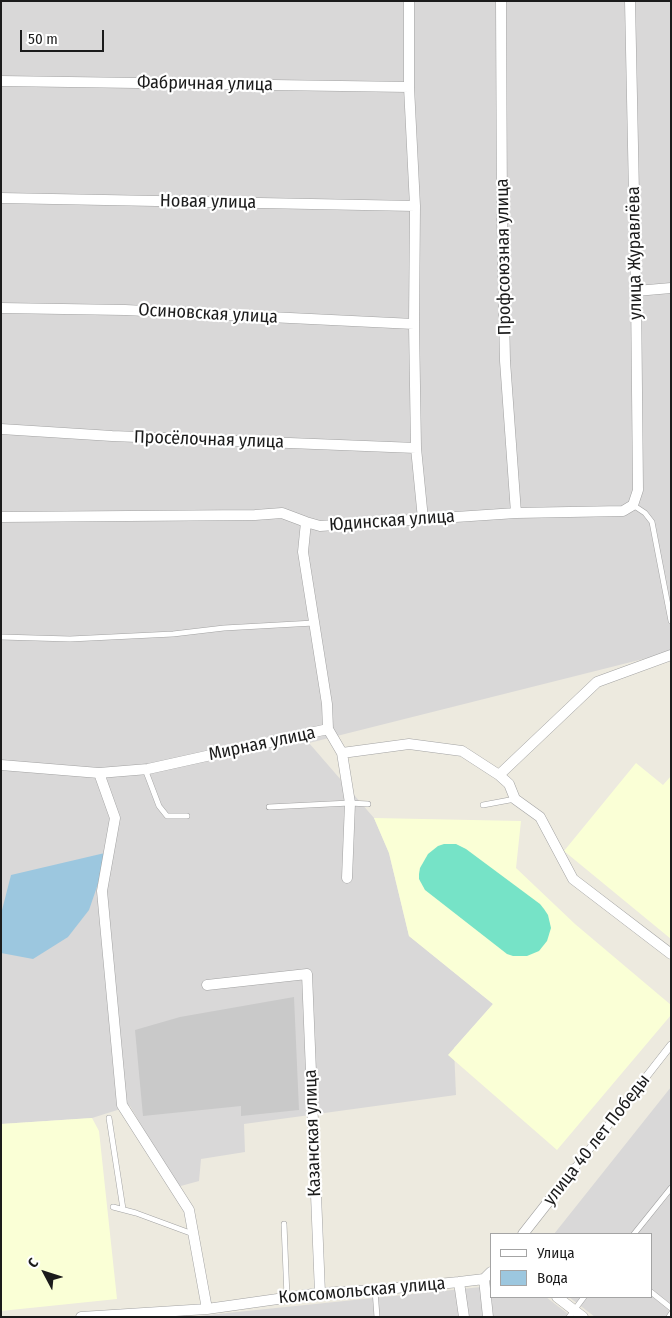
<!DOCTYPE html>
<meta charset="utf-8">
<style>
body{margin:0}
#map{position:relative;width:672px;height:1318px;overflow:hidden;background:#edeadf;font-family:"Fira Sans Condensed",sans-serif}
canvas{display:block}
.frame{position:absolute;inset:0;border:2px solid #1b1b1b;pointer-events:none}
.legend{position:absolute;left:490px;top:1233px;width:162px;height:65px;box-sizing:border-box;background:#fff;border:1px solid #a4a4a4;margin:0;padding:6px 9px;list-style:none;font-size:15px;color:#1b1b1b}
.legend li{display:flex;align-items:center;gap:10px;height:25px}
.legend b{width:25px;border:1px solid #a4a4a4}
.north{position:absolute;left:20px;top:1248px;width:50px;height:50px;-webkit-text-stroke:4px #fff;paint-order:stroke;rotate:310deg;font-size:14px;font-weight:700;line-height:20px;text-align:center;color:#1b1b1b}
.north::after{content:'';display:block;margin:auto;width:18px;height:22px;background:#1b1b1b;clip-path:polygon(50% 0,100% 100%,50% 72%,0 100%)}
.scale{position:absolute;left:20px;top:30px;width:84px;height:22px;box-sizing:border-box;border:2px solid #1b1b1b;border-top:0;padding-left:6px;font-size:15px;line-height:18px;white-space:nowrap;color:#1b1b1b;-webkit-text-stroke:4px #fff;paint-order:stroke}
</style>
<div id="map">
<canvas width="672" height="1318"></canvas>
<div class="frame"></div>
<ul class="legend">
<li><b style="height:6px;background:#fff"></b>Улица</li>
<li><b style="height:14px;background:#9cc7df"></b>Вода</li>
</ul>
<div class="north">С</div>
<div class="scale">50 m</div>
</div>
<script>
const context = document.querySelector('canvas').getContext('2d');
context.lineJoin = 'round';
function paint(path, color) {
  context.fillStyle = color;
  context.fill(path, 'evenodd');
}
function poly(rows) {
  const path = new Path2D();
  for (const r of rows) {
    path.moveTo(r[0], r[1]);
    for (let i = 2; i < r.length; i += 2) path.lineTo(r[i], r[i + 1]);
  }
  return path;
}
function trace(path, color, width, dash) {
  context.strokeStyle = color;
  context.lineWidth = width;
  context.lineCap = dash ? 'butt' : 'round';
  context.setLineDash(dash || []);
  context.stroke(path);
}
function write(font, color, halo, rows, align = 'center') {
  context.font = font + ' "Fira Sans Condensed",sans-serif';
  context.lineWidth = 4.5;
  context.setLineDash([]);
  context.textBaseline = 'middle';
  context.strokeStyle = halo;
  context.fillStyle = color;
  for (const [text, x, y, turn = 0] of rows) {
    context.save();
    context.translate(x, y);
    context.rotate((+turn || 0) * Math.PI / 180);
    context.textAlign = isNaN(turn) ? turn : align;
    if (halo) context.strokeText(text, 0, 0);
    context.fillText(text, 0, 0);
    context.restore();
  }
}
const residential = poly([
 [1,1,671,1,671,652,309,743,374,818,389,853,409,936,493,1004,454,1048,456,1095,244,1124,245,1152,201,1159,199,1181,177,1187,130,1106,92,1118,1,1124],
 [671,1087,671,1317,595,1317,569,1297,651,1297,651,1234,554,1234],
 [491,1286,491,1297,546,1297,572,1317,188,1317]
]);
const education = poly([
 [636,763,663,785,671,776,671,939,564,851],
 [374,818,521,821,516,868,575,924,671,1005,671,1015,557,1150,448,1055,493,1004,409,936,389,853],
 [92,1118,99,1131,117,1299,1,1311,1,1124]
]);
const religious = poly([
 [294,997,299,1110,241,1116,241,1106,143,1116,135,1030,180,1017]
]);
const pitch = poly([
 [444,844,456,844,466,849,540,904,544,909,548,915,551,928,547,941,539,951,527,956,513,956,507,954,425,890,419,879,419,874,420,868,428,854,438,846]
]);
const water = poly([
 [109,852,89,910,68,937,33,959,1,953,1,914,11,875]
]);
const service = poly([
 [633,505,645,513,652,522,671,621],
 [1,637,70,639,173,634,224,628,314,623],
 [145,769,159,806,167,816,187,816],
 [483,805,515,799],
 [269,807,350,803,368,804],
 [109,1118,123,1209],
 [113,1207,136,1213,193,1234],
 [284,1224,287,1297],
 [634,1234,671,1188],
 [375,1290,377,1317],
 [651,1292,671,1308],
 [569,1317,584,1297],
 [669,1317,671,1314]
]);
const pedestrian = poly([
 [574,1169,671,1045]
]);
const minor = poly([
 [409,1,409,87,415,206,414,324,416,448,423,519],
 [501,1,502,216,505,361,516,513],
 [1,81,409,87],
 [1,198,415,206],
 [636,291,671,288],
 [1,308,125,310,414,324],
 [1,429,112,436,416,448],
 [1,517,255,515,282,513,306,522,320,526,516,513,623,511,633,505,638,490,636,291,630,1],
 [306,522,303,552,327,704,328,729],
 [342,753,350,803,347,878],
 [1,765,99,773,148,769,328,729,342,753,409,744,462,751,499,775,597,682,671,655],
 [99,773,115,818,102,891,122,1105,189,1210,207,1309],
 [499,775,509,784,515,799,540,817,573,879,671,954],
 [207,985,307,974,320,1293],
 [523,1234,574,1169],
 [484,1279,488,1317],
 [459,1282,464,1317],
 [557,1297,583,1317],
 [81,1317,207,1309,320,1293,375,1290,459,1282,484,1279,491,1272]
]);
const streetNames = [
 ["Фабричная улица",205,84,1],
 ["Новая улица",208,202,1],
 ["улица Журавлёва",635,253,-91],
 ["Профсоюзная улица",504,257,-91],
 ["Осиновская улица",208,314,3],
 ["Просёлочная улица",209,440,2],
 ["Юдинская улица",392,521,-4],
 ["Мирная улица",262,744,-12],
 ["Казанская улица",313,1133,-92],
 ["улица 40 лет Победы",597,1140,-52],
 ["Комсомольская улица",362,1291,-5]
];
paint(residential, '#d9d8d8');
paint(education, '#faffd6');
paint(religious, '#c9c9c9');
paint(pitch, '#76e3c7');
paint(water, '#9cc7df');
trace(service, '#a2a2a2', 6);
trace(pedestrian, '#a2a2a2', 8);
trace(minor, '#a2a2a2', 11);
trace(service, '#fff', 5);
trace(pedestrian, '#fff', 7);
trace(minor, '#fff', 10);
write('18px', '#1b1b1b', '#fff', streetNames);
</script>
